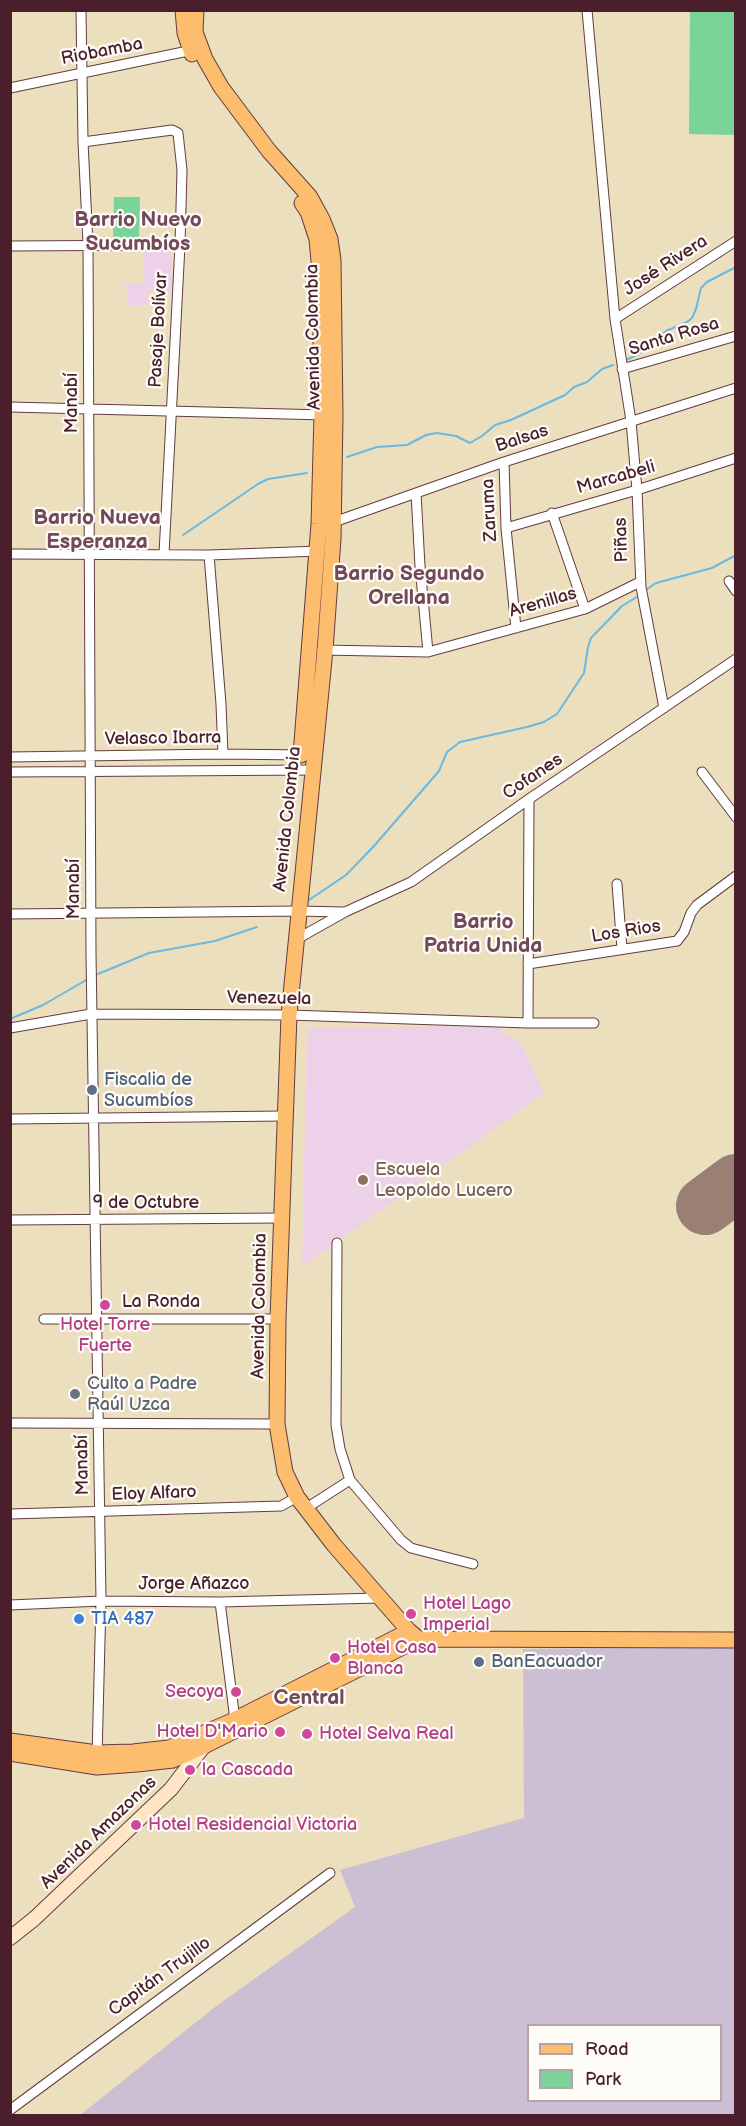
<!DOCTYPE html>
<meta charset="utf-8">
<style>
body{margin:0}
#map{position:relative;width:746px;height:2126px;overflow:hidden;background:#ebdfbd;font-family:"Balsamiq Sans",sans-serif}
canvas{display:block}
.frame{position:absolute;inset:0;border:12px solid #4a1f2b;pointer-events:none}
.legend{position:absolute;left:527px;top:2024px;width:195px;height:78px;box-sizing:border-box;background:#fdfcf7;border:2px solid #b5a4a5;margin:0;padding:8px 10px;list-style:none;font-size:18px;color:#4a1f2b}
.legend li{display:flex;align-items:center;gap:12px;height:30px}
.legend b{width:30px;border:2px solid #b5a4a5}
</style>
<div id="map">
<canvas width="746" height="2126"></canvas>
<div class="frame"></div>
<ul class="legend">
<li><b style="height:8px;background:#fcbd6f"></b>Road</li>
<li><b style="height:16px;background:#7ad399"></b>Park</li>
</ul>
</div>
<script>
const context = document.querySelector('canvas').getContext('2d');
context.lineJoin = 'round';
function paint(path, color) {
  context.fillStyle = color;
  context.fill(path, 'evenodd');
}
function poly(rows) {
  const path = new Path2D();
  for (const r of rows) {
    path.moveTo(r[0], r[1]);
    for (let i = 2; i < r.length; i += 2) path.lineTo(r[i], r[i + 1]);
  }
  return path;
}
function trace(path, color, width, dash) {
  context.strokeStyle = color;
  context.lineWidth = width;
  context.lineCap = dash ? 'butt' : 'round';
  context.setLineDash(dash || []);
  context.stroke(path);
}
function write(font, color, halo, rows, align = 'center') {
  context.font = font + ' "Balsamiq Sans",sans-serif';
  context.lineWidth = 4.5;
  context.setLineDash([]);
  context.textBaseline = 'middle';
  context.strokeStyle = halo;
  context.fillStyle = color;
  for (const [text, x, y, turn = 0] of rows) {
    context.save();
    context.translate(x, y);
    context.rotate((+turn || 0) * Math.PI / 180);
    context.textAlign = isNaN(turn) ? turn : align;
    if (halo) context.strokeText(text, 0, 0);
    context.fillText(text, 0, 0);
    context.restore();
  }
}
const built = poly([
 [143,249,172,249,171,291,148,291,147,305,128,305,128,289,124,288,124,284,143,284],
 [496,1026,523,1046,544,1093,302,1267,307,1028]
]);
const industrial = poly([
 [735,1646,735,2115,79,2116,215,2007,355,1907,340,1870,524,1818,523,1649],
 [528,2026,720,2026,720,2100,528,2100]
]);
const green = poly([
 [690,11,735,11,735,135,689,134],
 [114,197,140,197,139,238,113,237]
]);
const stream = poly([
 [626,360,639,354,666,331,687,322,692,318,696,309,701,288,707,282,736,267],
 [347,457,377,447,407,445,426,435,437,433,456,436,470,443,482,436,495,425,511,420,565,395,574,387,587,382,602,369,613,365],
 [183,535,258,484,268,479,307,473],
 [644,591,656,583,712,568,736,555],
 [306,902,346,875,374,846,439,771,447,752,460,742,527,727,544,722,557,714,584,673,588,647,591,638,622,606,640,595],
 [93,976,149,953,215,941,257,927],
 [10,1019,43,1005,88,979]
]);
const runway = poly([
 [705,1206,736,1183]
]);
const minor = poly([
 [81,10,83,142,88,244,91,953,101,1601,97,1757],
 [587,10,615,319,631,421,637,490,641,587,664,708],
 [10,88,193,50],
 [83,142,172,130,178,133,182,170,180,245,164,554],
 [10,246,180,245],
 [615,319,736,241],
 [622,369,736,336],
 [10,407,326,415],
 [504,462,506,528,516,628],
 [416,493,420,566,428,652],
 [552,513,585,609],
 [331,523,504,462,736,388],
 [506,528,637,490,736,458],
 [10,554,209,555,320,551],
 [209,555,221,704,223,754],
 [729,581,736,591],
 [322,650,428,652,585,609,640,582],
 [10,757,223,754,304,755],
 [10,772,313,770],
 [702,772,736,817],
 [529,799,528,1023,594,1023],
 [617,884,622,949],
 [10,914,298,911,344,912],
 [297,939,345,912,411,882,529,799,736,659],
 [528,964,677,941,684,932,691,913,697,905,736,876],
 [10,1028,91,1014,289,1015,528,1023],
 [10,1119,285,1116],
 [10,1220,281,1218],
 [337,1243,336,1425,340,1449,350,1480,401,1540,411,1548,473,1564],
 [44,1319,278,1319],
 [10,1423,277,1424],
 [305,1509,350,1480],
 [10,1514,281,1506,297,1497],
 [220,1602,235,1720],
 [10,1605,101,1601,220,1602,379,1598],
 [10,2110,330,1873]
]);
const secondary = poly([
 [10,1938,34,1919,171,1789,204,1746]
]);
const primary = poly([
 [183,10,185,33,192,54],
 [196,10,195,32,205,59,221,87,269,151,310,197,322,219,330,239,333,260,335,416,333,539,325,650,289,1015,278,1319,277,1424,285,1472,297,1497,334,1545,409,1631],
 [301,755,319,524,322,415,320,272,317,239,308,212,302,203]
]);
const trunk = poly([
 [10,1741,97,1753,133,1752,169,1748,230,1722,409,1631,419,1639],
 [10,1753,97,1767,137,1764,173,1760,204,1746,419,1639,736,1640]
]);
const markers = [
 [92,1090,6,"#5c6f8a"],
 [363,1180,6,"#8d6e63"],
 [105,1305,6,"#d1479c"],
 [75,1394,6,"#6b7280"],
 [411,1614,6,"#d1479c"],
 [79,1619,6,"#3f7fe0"],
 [335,1658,6,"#d1479c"],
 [479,1662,6,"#5c6f8a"],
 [236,1692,6,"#d1479c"],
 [280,1732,6,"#d1479c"],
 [307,1734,6,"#d1479c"],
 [190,1770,6,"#d1479c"],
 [136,1825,6,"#d1479c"]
];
const streetNames = [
 ["Riobamba",102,52,-11],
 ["José Rivera",666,266,-33],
 ["Pasaje Bolívar",159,330,-87],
 ["Avenida Colombia",314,337,-91],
 ["Santa Rosa",674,337,-17],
 ["Manabí",72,403,-90],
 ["Balsas",522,439,-18],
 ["Marcabeli",616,478,-16],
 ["Zaruma",490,510,-93],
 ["Piñas",622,540,-92],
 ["Arenillas",543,603,-16],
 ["Velasco Ibarra",163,739,-1],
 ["Cofanes",533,777,-34],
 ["Avenida Colombia",288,819,-84],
 ["Manabí",74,889,-90],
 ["Los Rios",626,932,-9],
 ["Venezuela",269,999,1],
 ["9 de Octubre",146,1203],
 ["La Ronda",161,1302],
 ["Avenida Colombia",260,1306,-89],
 ["Manabí",83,1465,-91],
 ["Eloy Alfaro",154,1494,-2],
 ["Jorge Añazco",194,1584],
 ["Avenida Amazonas",99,1833,-44],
 ["Capitán Trujillo",160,1977,-36]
];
const serviceNames = [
 ["Fiscalia de",104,1080],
 ["Sucumbíos",104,1101],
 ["BanEacuador",491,1662]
];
const educationNames = [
 ["Escuela",375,1170],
 ["Leopoldo Lucero",375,1191]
];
const hotelNames = [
 ["Hotel Torre",105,1325,"center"],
 ["Fuerte",105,1346,"center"],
 ["Hotel Lago",423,1604],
 ["Imperial",423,1625],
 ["Hotel Casa",347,1648],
 ["Blanca",347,1669],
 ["Secoya",224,1692,"right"],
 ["Hotel D'Mario",268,1732,"right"],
 ["Hotel Selva Real",319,1734],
 ["la Cascada",202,1770],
 ["Hotel Residencial Victoria",148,1825]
];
const worshipNames = [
 ["Culto a Padre",87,1384],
 ["Raúl Uzca",87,1405]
];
const shopNames = [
 ["TIA 487",91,1619]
];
const quarterNames = [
 ["Barrio Nuevo",138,221],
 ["Sucumbíos",138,245],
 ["Barrio Nueva",97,519],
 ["Esperanza",97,543],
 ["Barrio Segundo",409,575],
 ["Orellana",409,599],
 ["Barrio",483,923],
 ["Patria Unida",483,947],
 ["Central",309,1699]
];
paint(built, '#edd1e9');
paint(industrial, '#ccbfd4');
paint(green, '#7ad399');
trace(stream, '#68b9e3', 2);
trace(runway, '#9a7f74', 58);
trace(minor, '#623c41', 11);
trace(secondary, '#623c41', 16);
trace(primary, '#623c41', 17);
trace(trunk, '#623c41', 17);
trace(minor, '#fff', 9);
trace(secondary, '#fee5c5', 14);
trace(primary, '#fcbd6f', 15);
trace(trunk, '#fcbd6f', 15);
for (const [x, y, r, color] of markers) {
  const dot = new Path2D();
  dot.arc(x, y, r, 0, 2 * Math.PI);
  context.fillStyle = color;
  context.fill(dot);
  trace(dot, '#fdfcf7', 2);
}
write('18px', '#4a1f2b', '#fdfcf7', streetNames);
write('18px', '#4e5e75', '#fdfcf7', serviceNames, 'left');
write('18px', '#785e54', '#fdfcf7', educationNames, 'left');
write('18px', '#b23c85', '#fdfcf7', hotelNames, 'left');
write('18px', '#5b616d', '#fdfcf7', worshipNames, 'left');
write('18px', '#366cbe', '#fdfcf7', shopNames, 'left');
write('bold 21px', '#73495b', '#fdfcf7', quarterNames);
</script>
